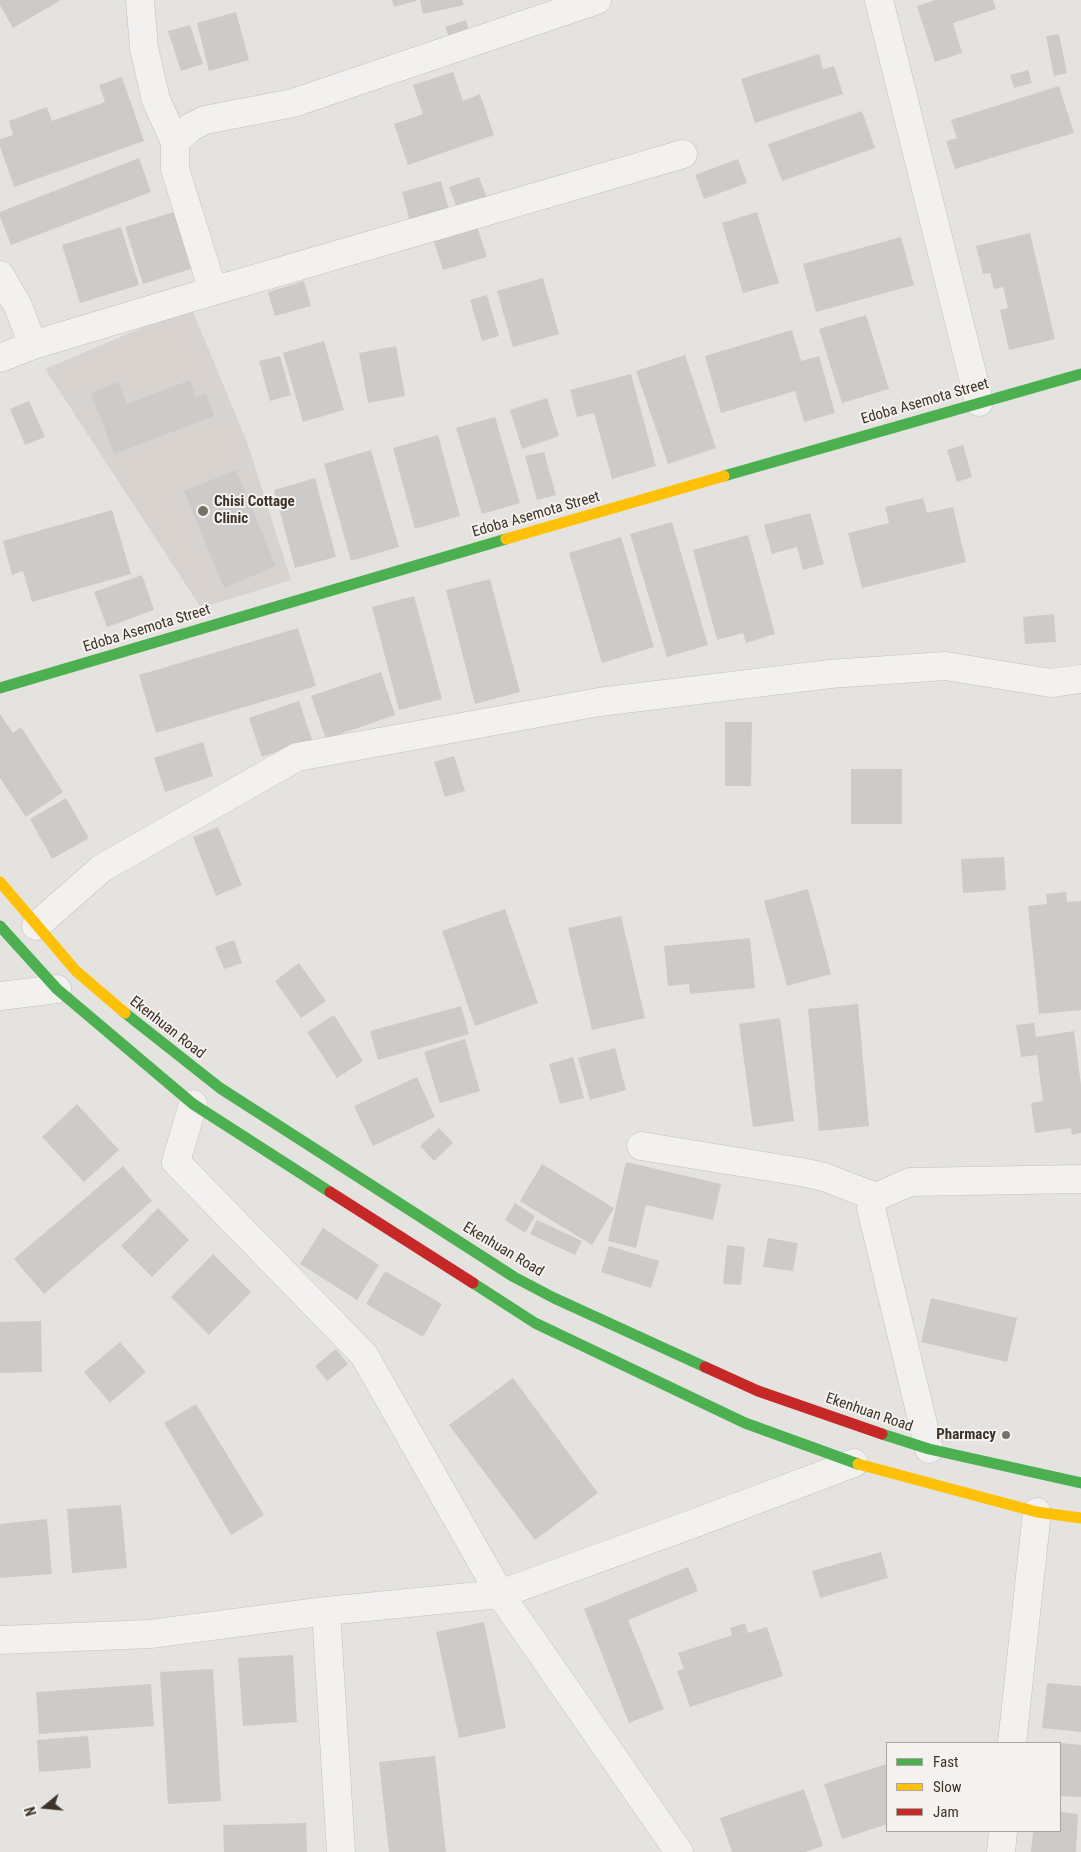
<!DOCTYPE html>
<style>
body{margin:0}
#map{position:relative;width:1081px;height:1852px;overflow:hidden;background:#e5e3e0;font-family:"Roboto Condensed",sans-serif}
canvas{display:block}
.legend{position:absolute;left:886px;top:1742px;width:175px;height:90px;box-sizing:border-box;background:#f5f1ee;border:1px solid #aba59f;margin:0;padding:6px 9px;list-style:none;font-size:15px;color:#3d3328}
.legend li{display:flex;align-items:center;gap:10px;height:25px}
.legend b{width:25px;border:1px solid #aba59f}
.north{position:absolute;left:20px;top:1782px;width:50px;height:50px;-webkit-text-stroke:4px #f5f1ee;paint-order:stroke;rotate:253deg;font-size:14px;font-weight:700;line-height:20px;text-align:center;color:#3d3328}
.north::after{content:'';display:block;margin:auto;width:18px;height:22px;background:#3d3328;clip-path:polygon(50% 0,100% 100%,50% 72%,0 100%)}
</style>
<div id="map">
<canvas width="1081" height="1852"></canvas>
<ul class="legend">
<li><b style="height:6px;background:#4caf50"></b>Fast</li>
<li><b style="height:6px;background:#ffc107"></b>Slow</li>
<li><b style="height:6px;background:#c62828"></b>Jam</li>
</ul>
<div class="north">N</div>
</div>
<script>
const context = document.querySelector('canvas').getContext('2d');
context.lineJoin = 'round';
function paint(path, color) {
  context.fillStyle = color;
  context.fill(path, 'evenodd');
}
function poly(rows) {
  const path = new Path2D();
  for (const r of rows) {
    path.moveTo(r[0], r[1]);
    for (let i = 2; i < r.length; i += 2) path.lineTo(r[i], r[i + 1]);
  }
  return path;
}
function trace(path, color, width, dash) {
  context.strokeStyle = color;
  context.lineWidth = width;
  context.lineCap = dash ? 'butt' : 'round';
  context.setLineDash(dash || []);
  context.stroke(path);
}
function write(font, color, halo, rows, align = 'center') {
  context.font = font + ' "Roboto Condensed",sans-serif';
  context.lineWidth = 4;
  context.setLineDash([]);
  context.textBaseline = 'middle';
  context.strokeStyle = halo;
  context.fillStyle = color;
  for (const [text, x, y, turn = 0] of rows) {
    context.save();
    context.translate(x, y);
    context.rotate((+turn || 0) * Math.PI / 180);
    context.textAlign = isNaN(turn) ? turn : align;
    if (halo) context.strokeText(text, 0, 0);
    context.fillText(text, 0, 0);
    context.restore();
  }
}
const built = poly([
 [191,307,247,442,291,580,201,608,45,369]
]);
const building = poly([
 [0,0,61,0,13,28,0,5],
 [392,0,416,0,416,1,394,7],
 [420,0,462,0,464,5,423,14],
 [935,0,993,0,996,9,953,23,962,53,935,62,917,6],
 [236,12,249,60,209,71,197,23],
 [466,20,469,31,449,37,445,27],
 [190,25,203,64,181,71,168,31],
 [1059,34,1067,73,1054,76,1046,36],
 [819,54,823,69,834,66,843,94,755,123,741,79],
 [1028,70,1032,83,1014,88,1010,75],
 [453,72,463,101,480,94,494,135,408,165,394,124,423,114,413,85],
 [122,77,144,141,14,187,0,146,0,139,13,135,9,121,47,107,52,121,105,102,99,85],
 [1059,86,1074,133,955,169,946,141,957,138,951,120],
 [862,111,875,148,782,181,768,144],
 [139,158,151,192,11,245,0,217,0,212],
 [738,159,747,183,704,199,695,175],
 [479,177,489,203,459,213,449,187],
 [441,181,449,211,410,222,402,192],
 [177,211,194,268,143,284,125,227],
 [757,212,779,283,743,293,722,223],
 [477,226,487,257,443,270,433,239],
 [121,227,139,285,80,303,62,245],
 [1030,233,1055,339,1009,350,1000,310,1008,308,1003,287,994,289,990,273,983,274,976,246],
 [901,237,914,285,816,312,803,264],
 [543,278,559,334,513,347,497,291],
 [304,281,311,306,275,316,268,292],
 [487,295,499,336,482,341,470,300],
 [866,315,889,389,842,403,819,329],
 [792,330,801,361,819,356,835,413,804,422,795,391,721,413,705,356],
 [324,341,344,410,303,422,283,353],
 [396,346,405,396,368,403,359,353],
 [685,355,716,448,668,464,636,371],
 [280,356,291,395,270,401,259,361],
 [631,374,656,466,612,479,594,413,577,417,570,390],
 [190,380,196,397,206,393,214,416,114,454,91,393,118,382,127,404],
 [547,398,559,436,522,449,510,410],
 [29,401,45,437,25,445,10,409],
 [495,417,520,503,482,514,456,428],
 [438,435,460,516,415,529,393,448],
 [963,445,972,477,957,482,947,450],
 [371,450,399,547,351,561,324,464],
 [544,452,556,495,537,500,525,456],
 [236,470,276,566,224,588,184,491],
 [315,478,336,557,295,568,274,490],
 [923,498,927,513,953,507,966,562,862,588,848,533,889,523,885,507],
 [112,510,131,574,32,602,23,571,12,575,3,541],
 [810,513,824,564,803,570,797,547,772,554,764,525],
 [672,522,708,645,667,657,630,534],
 [748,535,775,634,746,643,743,633,717,640,693,550],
 [621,537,654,647,602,663,569,553],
 [142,575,154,610,107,627,94,592],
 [490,579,520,692,475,704,446,590],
 [414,596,442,699,399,710,372,607],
 [1054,614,1056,642,1025,644,1023,617],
 [298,628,316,686,156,733,139,675],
 [381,672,395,715,326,739,311,696],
 [299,701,312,740,262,757,249,718],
 [0,714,13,733,21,727,63,792,26,817,0,778],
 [725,722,752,722,751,786,725,786],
 [203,742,213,776,165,792,154,758],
 [454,756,465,791,445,797,434,762],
 [851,769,902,769,902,824,851,824],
 [66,798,89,838,52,859,30,819],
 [218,827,242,885,216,896,193,837],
 [1004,857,1006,890,963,893,961,859],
 [808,889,831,974,787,986,764,901],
 [1066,892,1067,902,1081,901,1081,1010,1039,1014,1028,906,1047,904,1046,894],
 [505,909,538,1003,475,1026,442,931],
 [621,916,645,1018,592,1030,568,928],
 [750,938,755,988,690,994,689,984,668,986,664,946],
 [234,940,242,963,224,969,215,947],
 [299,963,326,1001,301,1018,275,981],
 [858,1004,869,1126,819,1131,808,1009],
 [461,1006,469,1034,378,1060,370,1031],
 [334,1015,363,1061,337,1078,307,1032],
 [780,1018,794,1121,753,1127,739,1024],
 [1034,1023,1036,1037,1074,1031,1081,1085,1081,1133,1072,1135,1071,1128,1035,1133,1031,1103,1043,1101,1037,1055,1021,1057,1016,1025],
 [465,1039,480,1091,440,1103,424,1052],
 [615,1048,626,1090,590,1100,578,1058],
 [573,1057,584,1098,560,1104,549,1064],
 [417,1077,435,1117,373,1146,354,1106],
 [77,1104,119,1150,84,1182,42,1137],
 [439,1128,453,1143,434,1161,420,1146],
 [626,1162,721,1184,713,1220,646,1205,636,1248,608,1241],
 [542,1164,614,1208,592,1245,520,1201],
 [123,1166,152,1201,44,1294,14,1259],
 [515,1203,535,1216,525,1233,505,1220],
 [158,1208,189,1240,152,1277,121,1246],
 [537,1220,582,1241,575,1255,530,1234],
 [323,1228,379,1265,357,1300,300,1264],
 [768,1238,798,1243,793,1271,763,1267],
 [727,1245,745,1247,741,1285,723,1284],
 [609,1246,659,1261,651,1288,601,1272],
 [213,1254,251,1292,209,1335,171,1297],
 [385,1271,442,1304,423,1337,366,1304],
 [931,1298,1017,1318,1007,1362,921,1342],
 [41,1321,42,1372,0,1373,0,1322],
 [120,1342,146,1372,110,1403,84,1372],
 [336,1349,348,1364,327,1381,315,1366],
 [513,1378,598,1493,535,1540,449,1425],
 [196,1404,264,1515,231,1535,164,1423],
 [121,1505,127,1568,72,1573,67,1509],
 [47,1519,52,1574,0,1578,0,1524],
 [881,1552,888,1578,820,1598,812,1571],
 [688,1567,698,1591,628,1620,664,1709,629,1723,584,1609],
 [484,1622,506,1728,459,1738,436,1632],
 [745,1623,748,1633,767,1627,783,1676,690,1707,677,1671,684,1669,678,1653,732,1635,730,1628],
 [293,1655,297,1722,243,1726,238,1658],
 [213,1669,221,1801,168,1804,160,1672],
 [1047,1683,1081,1686,1081,1732,1042,1728],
 [151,1684,154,1726,39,1734,36,1692],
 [88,1736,91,1768,39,1772,37,1740],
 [1060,1743,1081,1745,1081,1797,1060,1796],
 [435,1756,446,1852,389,1852,379,1762],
 [887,1764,887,1824,842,1839,824,1784],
 [804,1789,823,1846,805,1852,732,1852,720,1818],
 [1060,1812,1078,1814,1076,1852,1031,1852,1033,1831,1060,1831],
 [306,1823,307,1852,224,1852,223,1825]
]);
const street = poly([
 [140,0,144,48,156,100,175,142],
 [879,0,979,402],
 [0,275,18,306,33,345],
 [213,291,175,169,175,142,191,127,205,120,293,103,597,0],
 [0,358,33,345,213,291,683,154],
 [36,926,102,868,297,757,599,702,830,674,945,666,1051,683,1081,679],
 [0,996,57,989],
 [193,1104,176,1162,364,1355,500,1594,679,1852],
 [641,1146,801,1172,824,1177,876,1197],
 [929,1449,871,1208,876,1197,910,1182,1081,1179],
 [326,1611,341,1852],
 [0,1640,150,1634,326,1611,500,1594,695,1523,854,1463],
 [1012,1743,1037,1512],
 [1001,1852,1003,1831]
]);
const fast = poly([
 [724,476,1081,374],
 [0,688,506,539],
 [0,926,57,989,193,1104,330,1192],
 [125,1013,220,1088,514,1277,554,1298,705,1367],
 [473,1283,535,1323,745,1423,858,1464],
 [882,1434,929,1449,1081,1483]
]);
const slow = poly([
 [506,539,724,476],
 [0,882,76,971,125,1013],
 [858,1464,1037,1512,1081,1518]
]);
const jam = poly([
 [330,1192,473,1283],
 [705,1367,758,1391,882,1434]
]);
const markers = [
 [203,511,6,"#787168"],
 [1006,1435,5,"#787168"]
];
const streetNames = [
 ["Edoba Asemota Street",925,402,-16],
 ["Edoba Asemota Street",536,515,-16],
 ["Edoba Asemota Street",147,629,-17],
 ["Ekenhuan Road",167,1028,38],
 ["Ekenhuan Road",503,1250,31],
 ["Ekenhuan Road",869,1413,19]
];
const poiNames = [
 ["Chisi Cottage",214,502],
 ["Clinic",214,519],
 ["Pharmacy",996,1435,"right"]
];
paint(built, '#d8d3cf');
paint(building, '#cdcbc9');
trace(street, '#c3c1be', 29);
trace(street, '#f2f1f0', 28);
trace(fast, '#4caf50', 11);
trace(slow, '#ffc107', 11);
trace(jam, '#c62828', 11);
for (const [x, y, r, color] of markers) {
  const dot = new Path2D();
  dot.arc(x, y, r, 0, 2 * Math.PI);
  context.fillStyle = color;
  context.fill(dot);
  trace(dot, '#f5f1ee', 2);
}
write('15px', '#3d3328', '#f5f1ee', streetNames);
write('bold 15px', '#3d3328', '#f5f1ee', poiNames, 'left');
</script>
